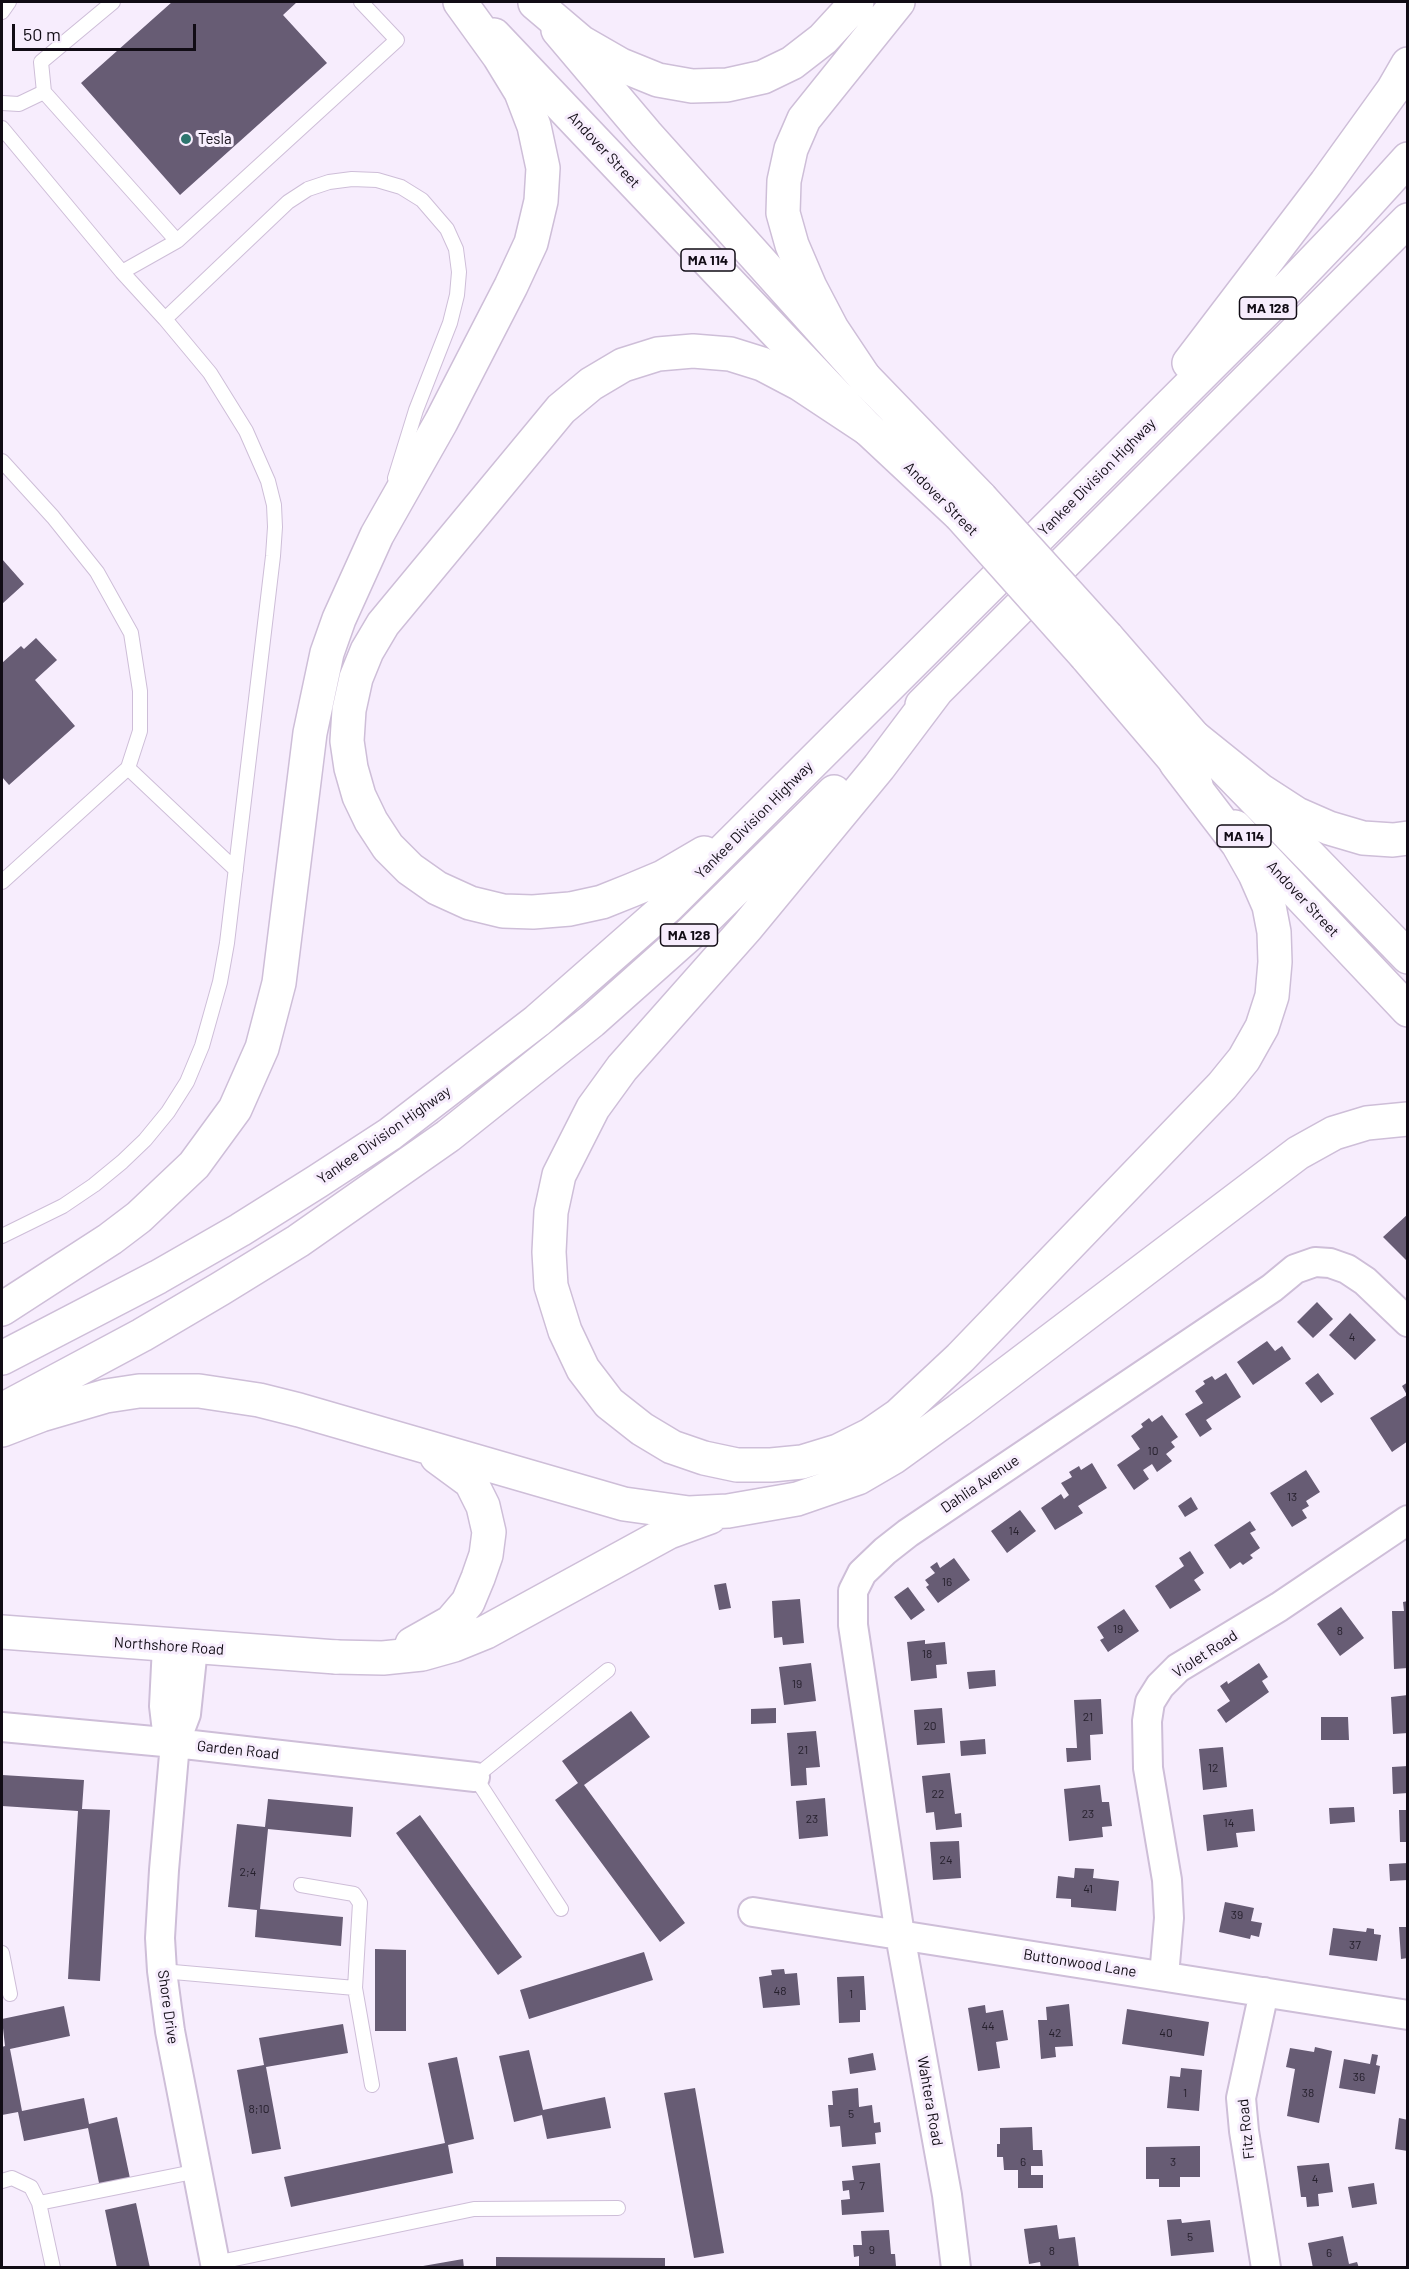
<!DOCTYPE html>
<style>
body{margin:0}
#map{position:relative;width:1409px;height:2269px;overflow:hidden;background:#f7edfd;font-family:Barlow,sans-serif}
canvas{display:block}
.frame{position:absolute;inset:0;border:3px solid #110c15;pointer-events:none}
.scale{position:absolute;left:12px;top:24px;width:184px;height:27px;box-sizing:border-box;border:3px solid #110c15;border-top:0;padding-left:8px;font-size:18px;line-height:21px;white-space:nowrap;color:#110c15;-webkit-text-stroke:4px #f7edfd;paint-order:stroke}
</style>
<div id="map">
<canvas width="1409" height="2269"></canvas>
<div class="frame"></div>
<div class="scale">50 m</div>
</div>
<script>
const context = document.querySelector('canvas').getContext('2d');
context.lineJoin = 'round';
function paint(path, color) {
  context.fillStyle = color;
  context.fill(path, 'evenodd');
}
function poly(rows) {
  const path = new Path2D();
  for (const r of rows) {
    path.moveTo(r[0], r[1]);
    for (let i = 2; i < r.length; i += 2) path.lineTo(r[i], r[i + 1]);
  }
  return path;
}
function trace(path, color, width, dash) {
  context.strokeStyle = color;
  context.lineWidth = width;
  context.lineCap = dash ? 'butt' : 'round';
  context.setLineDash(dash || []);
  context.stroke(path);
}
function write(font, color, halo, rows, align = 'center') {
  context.font = font + ' Barlow,sans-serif';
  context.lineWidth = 6;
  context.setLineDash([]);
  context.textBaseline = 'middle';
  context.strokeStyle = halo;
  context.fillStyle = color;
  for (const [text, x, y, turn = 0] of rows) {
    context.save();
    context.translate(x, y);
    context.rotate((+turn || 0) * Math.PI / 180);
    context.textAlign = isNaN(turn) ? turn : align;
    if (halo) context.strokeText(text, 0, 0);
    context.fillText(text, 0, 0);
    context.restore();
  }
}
const building = poly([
 [172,2,297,2,283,15,327,63,180,195,81,83],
 [2,559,24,584,2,604],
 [36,638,57,660,35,680,75,726,9,785,2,777,2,663,21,646,24,649],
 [1408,1214,1408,1262,1383,1237],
 [1317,1302,1333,1319,1313,1338,1297,1322],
 [1350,1313,1376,1340,1355,1360,1329,1335],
 [1267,1341,1275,1351,1282,1346,1291,1359,1253,1385,1237,1362],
 [1226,1373,1241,1397,1206,1420,1212,1429,1200,1437,1185,1414,1203,1403,1195,1391,1205,1384,1203,1381,1212,1376,1215,1380],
 [1318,1373,1334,1394,1321,1403,1305,1383],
 [1408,1382,1408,1441,1392,1452,1370,1418,1407,1395,1402,1386],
 [1162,1415,1178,1437,1171,1442,1175,1447,1166,1454,1172,1461,1157,1472,1152,1464,1143,1470,1149,1479,1134,1490,1117,1465,1140,1449,1131,1436,1143,1427,1141,1424,1149,1418,1152,1422],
 [1092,1463,1107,1488,1078,1506,1083,1513,1055,1530,1041,1508,1061,1494,1064,1499,1069,1495,1061,1483,1072,1477,1069,1472,1079,1466,1081,1470],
 [1306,1470,1320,1492,1306,1501,1309,1506,1302,1510,1307,1518,1292,1527,1270,1493],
 [1191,1497,1198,1509,1185,1517,1178,1506],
 [1020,1510,1036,1531,1007,1553,991,1531],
 [1250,1521,1256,1530,1250,1533,1260,1548,1250,1555,1253,1558,1243,1565,1240,1562,1230,1569,1214,1545],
 [1190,1551,1204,1573,1194,1580,1201,1590,1170,1609,1155,1586,1184,1566,1179,1558],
 [954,1558,970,1580,938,1603,926,1587,929,1585,925,1580,935,1573,930,1567,937,1562,940,1568],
 [726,1583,731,1608,719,1610,714,1585],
 [908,1587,925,1610,911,1620,894,1597],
 [800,1599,804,1643,783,1645,782,1637,774,1638,772,1601],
 [1408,1601,1408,1668,1394,1669,1392,1611,1404,1611,1403,1602],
 [1341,1607,1364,1638,1340,1656,1317,1624],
 [1124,1609,1139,1631,1108,1652,1100,1640,1104,1638,1097,1627],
 [925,1640,925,1644,945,1642,947,1664,936,1665,937,1678,911,1681,907,1642],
 [811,1663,816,1701,784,1705,779,1667],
 [1259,1663,1268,1677,1262,1681,1269,1692,1226,1723,1217,1710,1230,1701,1220,1686,1227,1681,1228,1684],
 [995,1670,996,1686,969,1689,967,1672],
 [1408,1695,1408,1733,1393,1734,1391,1697],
 [1101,1699,1103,1734,1090,1735,1091,1760,1067,1762,1066,1748,1077,1748,1074,1700],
 [776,1708,776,1723,751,1724,751,1709],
 [942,1708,945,1743,917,1745,914,1710],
 [631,1711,650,1737,584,1785,685,1923,660,1942,555,1800,578,1783,562,1761],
 [1321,1717,1348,1717,1349,1740,1321,1740],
 [816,1731,820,1767,806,1768,807,1785,791,1786,787,1733],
 [985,1739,986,1754,961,1756,960,1741],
 [1223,1747,1227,1787,1203,1790,1199,1749],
 [1408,1766,1408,1793,1393,1794,1392,1767],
 [950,1773,955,1814,961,1813,962,1827,936,1830,934,1812,926,1813,922,1776],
 [2,1775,84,1780,82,1809,110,1810,100,1981,68,1979,78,1811,2,1806],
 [1100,1785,1102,1802,1109,1802,1112,1826,1102,1827,1103,1837,1069,1841,1064,1789],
 [825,1798,828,1836,799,1839,796,1801],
 [268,1799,353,1807,351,1837,268,1829,260,1909,343,1917,341,1946,255,1937,257,1910,228,1907,237,1824,265,1827],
 [1354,1807,1355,1822,1330,1824,1329,1808],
 [1253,1809,1255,1831,1236,1833,1238,1847,1207,1851,1203,1815],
 [1399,1810,1408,1810,1408,1842,1400,1842],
 [420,1815,522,1957,498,1975,396,1833],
 [959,1841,961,1878,933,1880,930,1842],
 [1408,1863,1408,1880,1390,1881,1389,1864],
 [1075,1868,1094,1869,1093,1878,1119,1881,1116,1911,1071,1907,1071,1899,1056,1898,1058,1876,1074,1878],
 [1225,1902,1254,1908,1251,1921,1262,1923,1259,1937,1251,1935,1250,1939,1219,1932],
 [1399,1927,1408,1927,1408,1958,1401,1959],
 [1333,1928,1366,1932,1367,1928,1374,1929,1374,1934,1381,1935,1377,1961,1329,1955],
 [375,1949,406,1950,406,2031,375,2031],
 [644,1952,653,1980,529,2019,520,1990],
 [784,1969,785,1974,797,1973,800,2005,763,2008,759,1977,772,1975,771,1970],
 [864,1976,866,2010,860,2010,860,2022,839,2023,837,1977],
 [1069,2004,1073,2046,1055,2047,1056,2057,1041,2059,1038,2020,1047,2020,1046,2007],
 [985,2005,986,2013,1003,2010,1008,2040,996,2042,1000,2068,978,2071,968,2008],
 [64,2006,70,2036,10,2049,22,2111,84,2098,89,2124,117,2117,131,2183,100,2188,88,2128,24,2141,18,2112,2,2115,2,2047,5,2046,2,2019],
 [1127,2009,1209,2022,1204,2056,1122,2044],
 [343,2024,348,2053,266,2067,281,2149,252,2154,237,2070,264,2065,259,2038],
 [1315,2047,1332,2051,1319,2123,1287,2116,1295,2069,1286,2067,1290,2048,1314,2052],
 [529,2050,543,2110,605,2097,611,2128,547,2139,542,2115,514,2122,499,2056],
 [873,2053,876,2070,850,2074,848,2058],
 [1372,2054,1378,2055,1376,2065,1380,2066,1375,2094,1339,2088,1344,2059,1370,2064],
 [457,2057,474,2139,448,2145,453,2173,291,2207,284,2177,445,2143,428,2063],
 [1181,2068,1202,2070,1199,2111,1167,2108,1170,2076,1180,2077],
 [695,2088,724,2253,694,2258,664,2093],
 [858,2088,859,2107,872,2105,874,2123,880,2122,881,2132,875,2133,876,2144,842,2147,840,2126,830,2127,828,2105,833,2105,832,2091],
 [1399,2118,1408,2120,1408,2151,1395,2149],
 [1032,2127,1033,2150,1042,2150,1043,2166,1031,2166,1031,2175,1043,2175,1043,2188,1018,2188,1018,2170,1004,2170,1003,2157,997,2157,997,2144,1000,2144,1000,2128],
 [1200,2146,1200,2177,1180,2177,1180,2187,1159,2187,1159,2179,1146,2179,1146,2147],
 [880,2163,884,2212,842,2215,841,2200,850,2199,849,2190,843,2191,842,2181,854,2180,852,2166],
 [1329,2163,1333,2192,1318,2194,1319,2206,1307,2207,1306,2197,1301,2197,1297,2166],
 [1374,2183,1377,2204,1352,2208,1348,2187],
 [136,2203,150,2268,117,2268,105,2210],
 [1181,2219,1182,2223,1210,2220,1214,2252,1171,2256,1167,2220],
 [1057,2225,1059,2239,1075,2237,1079,2268,1041,2268,1040,2262,1029,2264,1024,2229],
 [889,2230,891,2254,895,2254,896,2266,892,2268,859,2268,859,2256,854,2257,853,2245,862,2245,861,2231],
 [1343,2236,1349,2264,1357,2262,1359,2268,1313,2268,1308,2243],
 [496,2257,665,2258,665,2268,496,2268],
 [463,2259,464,2268,423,2268,423,2266]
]);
const service = poly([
 [113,2,41,62,44,92,177,241,397,40,361,2],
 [2,12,9,2],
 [2,103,19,104,44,92],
 [2,128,122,272,165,319,210,373,246,431,268,481,274,505,275,527,273,556,227,943,220,982,202,1046,187,1082,168,1112,145,1140,122,1162,94,1185,63,1206,2,1236],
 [122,272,177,241],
 [165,319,288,202,308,189,329,182,352,179,377,180,401,187,422,200,447,229,456,249,459,272,457,295,450,323,416,410,395,478],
 [2,461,53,517,97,572,131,633,140,691,140,731,128,768],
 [2,882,128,768,236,870],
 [301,1885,354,1894,360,1903,355,1988,372,2085],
 [561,1909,475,1777,608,1670],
 [2,1953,10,1994],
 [162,1971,355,1988],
 [2,2181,12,2178,31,2187,39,2203],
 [215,2263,474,2209,618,2208],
 [53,2268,39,2203,198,2171]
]);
const minor = poly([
 [167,1646,164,1706,166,1723,175,1743],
 [193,1648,186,1714,175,1743,164,1870,160,1938,162,1971,170,2031,216,2268],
 [2,1727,175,1743,475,1777],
 [753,1912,1408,2015],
 [1164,1976,1169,1918,1167,1880,1148,1768,1147,1721,1150,1702,1160,1686,1178,1668,1279,1607,1408,1520],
 [1264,1992,1241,2098,1244,2131,1266,2268],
 [956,2268,947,2195,900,1935,853,1625,853,1591,862,1573,885,1551,908,1533,1272,1288,1295,1269,1315,1262,1330,1263,1347,1269,1365,1281,1408,1322]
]);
const tertiary = poly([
 [2,1632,336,1657]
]);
const trunk = poly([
 [558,30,646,134,864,377,981,498],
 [494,35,868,429,960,515],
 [1107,637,1194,737,1408,957],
 [1086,656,1196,785],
 [1235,827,1408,1010]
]);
const motorway = poly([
 [535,3,581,42,621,65,658,80,692,86,727,85,763,77,792,63,823,39,857,2],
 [1189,363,1326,183,1393,90,1408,64],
 [864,377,832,329,810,287,792,245,783,213,784,181,791,149,804,119,898,2],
 [937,690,879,767,747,927,622,1068,593,1108,559,1175,551,1212,549,1252,551,1286,565,1331,583,1369,609,1403,642,1429,672,1447,704,1458,737,1465,771,1465,802,1462,838,1451,870,1435,899,1415,960,1358,1222,1086,1244,1059,1262,1027,1272,996,1275,962,1274,932,1269,906,1255,874,1238,844,1176,763],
 [922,705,1408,220],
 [1194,737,1260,790,1297,814,1329,828,1363,838,1393,840,1408,838],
 [704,853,663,877,632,890,602,902,570,909,533,912,503,911,470,903,437,888,410,869,388,847,371,821,359,796,351,768,347,741,349,710,356,678,367,651,383,624,561,409,591,384,623,365,658,354,693,351,730,354,762,364,800,384,868,429],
 [2,1309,110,1239,139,1217,194,1165,235,1109,262,1048,279,983,310,733,327,653,339,619,377,535,441,422,511,286,531,243,541,201,543,168,534,126,521,92,499,56,460,2],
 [2,1358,158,1277,240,1230,318,1181,390,1134,537,1021,668,906,1281,295,1349,224,1408,159],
 [2,1410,142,1335,220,1289,298,1241,448,1136,592,1021,693,931,834,792],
 [2,1430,41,1415,106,1396,139,1391,199,1391,259,1400,299,1410,624,1504,689,1513,728,1511,797,1499,858,1478,894,1457,959,1410,1298,1153,1334,1133,1367,1123,1408,1119],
 [412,1644,451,1622,468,1602,478,1578,486,1555,489,1532,483,1506,471,1482,437,1457],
 [336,1657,383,1658,422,1654,454,1645,486,1632,669,1532,710,1517]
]);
const trunkBridge = poly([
 [981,498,1107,637],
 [960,515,1086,656]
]);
const markers = [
 [186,139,6,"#2d756e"]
];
const numberNames = [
 ["4",1352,1337],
 ["10",1153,1451],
 ["13",1292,1497],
 ["14",1014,1531],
 ["16",947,1582],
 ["19",1118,1629],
 ["8",1340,1631],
 ["18",927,1654],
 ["19",797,1684],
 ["21",1088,1717],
 ["20",930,1726],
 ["21",803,1750],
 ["12",1213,1768],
 ["22",938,1794],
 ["23",1088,1814],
 ["23",812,1819],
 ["14",1229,1823],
 ["24",946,1860],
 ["2;4",248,1872],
 ["41",1088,1889],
 ["39",1237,1915],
 ["37",1355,1945],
 ["48",780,1991],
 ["1",851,1994],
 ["44",988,2026],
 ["42",1055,2033],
 ["40",1166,2033],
 ["36",1359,2077],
 ["1",1185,2093],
 ["38",1308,2093],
 ["8;10",259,2109],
 ["5",851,2114],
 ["6",1023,2162],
 ["3",1173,2162],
 ["4",1315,2179],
 ["7",862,2186],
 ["5",1190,2237],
 ["9",872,2250],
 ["8",1052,2251],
 ["6",1329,2253]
];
const shields = [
 [708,260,54],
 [1268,308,57],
 [1244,836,54],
 [689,935,57]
];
const shieldNames = [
 ["MA 114",708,260],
 ["MA 128",1268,308],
 ["MA 114",1244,836],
 ["MA 128",689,935]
];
const poiNames = [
 ["Tesla",198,139]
];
const streetNames = [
 ["Andover Street",604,150,47],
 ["Yankee Division Highway",1097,477,-45],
 ["Andover Street",941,499,45],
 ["Yankee Division Highway",754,820,-45],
 ["Andover Street",1303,899,47],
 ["Yankee Division Highway",384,1135,-35],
 ["Dahlia Avenue",980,1484,-34],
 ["Northshore Road",169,1646,4],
 ["Violet Road",1205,1654,-33],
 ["Garden Road",238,1750,6],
 ["Buttonwood Lane",1080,1963,9],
 ["Shore Drive",168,2007,82],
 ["Wahtera Road",930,2101,80],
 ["Fitz Road",1246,2129,-96]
];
paint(building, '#675c74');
trace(service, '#cebed8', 16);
trace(minor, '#cebed8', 32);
trace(tertiary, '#cebed8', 36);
trace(trunk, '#cebed8', 36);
trace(motorway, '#cebed8', 36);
trace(service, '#fff', 14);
trace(minor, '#fff', 28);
trace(tertiary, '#fff', 33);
trace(trunk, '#fff', 33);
trace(motorway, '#fff', 33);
trace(trunkBridge, '#cebed8', 36, []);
trace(trunkBridge, '#fff', 33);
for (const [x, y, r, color] of markers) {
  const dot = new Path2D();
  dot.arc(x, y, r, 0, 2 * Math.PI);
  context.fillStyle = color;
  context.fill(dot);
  trace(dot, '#f7edfd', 2);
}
write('12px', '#26202d', null, numberNames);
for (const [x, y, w] of shields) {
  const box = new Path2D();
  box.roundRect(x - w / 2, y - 11, w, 22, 4.5);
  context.fillStyle = '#f7edfd';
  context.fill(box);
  trace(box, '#110c15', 1.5);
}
write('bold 14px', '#110c15', null, shieldNames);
write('15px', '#110c15', '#f7edfd', poiNames, 'left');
write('15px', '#110c15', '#f7edfd', streetNames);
</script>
